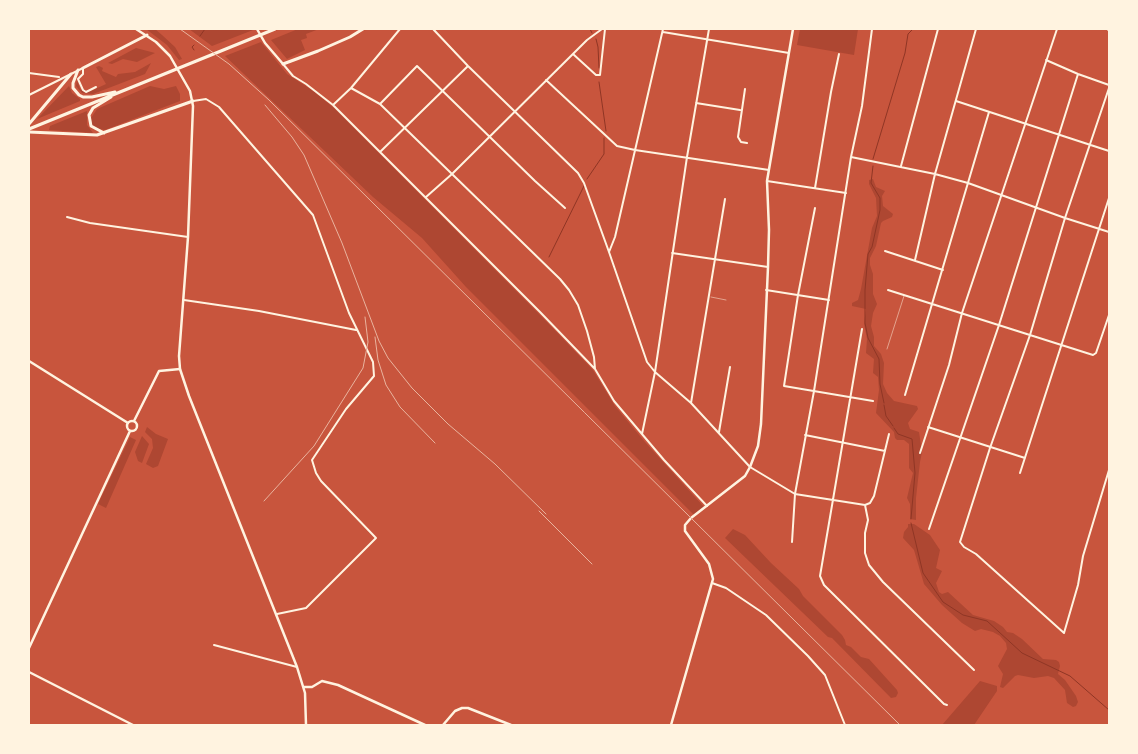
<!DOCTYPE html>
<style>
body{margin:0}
#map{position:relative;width:1138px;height:754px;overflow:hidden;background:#c8553d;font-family:Arial,sans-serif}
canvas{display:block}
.frame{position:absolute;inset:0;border:30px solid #fff3e0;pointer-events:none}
</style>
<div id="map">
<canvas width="1138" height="754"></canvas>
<div class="frame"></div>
</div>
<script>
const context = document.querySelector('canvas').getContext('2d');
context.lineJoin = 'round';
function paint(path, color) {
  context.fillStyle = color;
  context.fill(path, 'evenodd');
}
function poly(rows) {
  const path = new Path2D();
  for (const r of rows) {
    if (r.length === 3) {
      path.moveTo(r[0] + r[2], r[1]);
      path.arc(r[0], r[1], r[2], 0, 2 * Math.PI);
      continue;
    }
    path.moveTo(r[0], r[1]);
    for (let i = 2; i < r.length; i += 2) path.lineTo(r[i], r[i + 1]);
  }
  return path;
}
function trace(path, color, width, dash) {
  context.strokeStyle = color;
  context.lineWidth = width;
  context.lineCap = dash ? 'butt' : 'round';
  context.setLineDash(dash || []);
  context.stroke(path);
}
const green = poly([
 [146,29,155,29,162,35,175,47,182,59,179,60,167,45],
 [189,29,253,29,253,30,212,46],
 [298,29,319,29,306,34,307,38,301,40,305,50,287,59,271,40],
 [800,29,858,29,854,55,797,45],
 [261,42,287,74,312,90,334,108,545,320,593,370,615,406,645,442,705,508,694,515,466,287,422,238,373,197,225,56],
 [136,48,155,53,137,62,123,59,112,64,108,63],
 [151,63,145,74,93,94,82,93,76,86,77,80,80,89,84,92,89,92,106,84,96,67,99,66,103,68,102,71,116,77,118,74,135,72],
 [69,86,72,93,80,99,80,101,37,119],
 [150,86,164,89,176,86,180,94,180,101,105,130,99,129,92,125,91,118,97,109],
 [87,111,87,125,93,133,49,130,50,126],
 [873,179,876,187,885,191,882,196,883,206,893,214,892,217,883,221,881,223,876,246,870,258,870,265,873,274,873,294,877,304,873,313,871,326,874,337,874,346,881,354,884,363,883,384,887,393,894,401,917,406,918,409,908,423,910,429,919,432,922,452,920,462,916,498,916,520,910,519,910,504,907,498,913,473,909,468,909,444,904,440,897,440,895,438,894,432,876,413,879,390,878,377,873,373,874,359,866,353,867,339,864,324,866,309,852,306,852,303,858,300,861,289,872,228,877,216,876,198,869,184,869,180],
 [147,427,156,434,168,439,158,466,153,468,146,464,153,448,152,439,145,432],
 [142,436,149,444,142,463,138,461,135,452],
 [130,437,136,440,106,508,98,504],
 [908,524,914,524,930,535,940,550,936,568,942,571,936,583,939,592,942,594,948,592,973,615,994,621,1003,627,1007,632,1013,633,1022,639,1043,659,1056,660,1059,662,1060,666,1058,674,1065,680,1076,696,1078,702,1076,706,1073,707,1067,703,1065,690,1054,678,1048,676,1034,678,1018,675,1015,676,1003,688,1000,687,1003,674,998,666,1007,649,1006,643,1000,636,993,632,981,629,975,631,962,623,942,605,924,584,914,550,903,538,904,532,908,527],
 [733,529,745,535,771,563,799,589,803,596,842,635,845,640,846,645,851,647,861,657,869,659,897,690,898,693,896,697,891,698,832,638,828,637,725,538],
 [980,681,997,686,997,691,974,725,942,725]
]);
const stream = poly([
 [590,29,592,33],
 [200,36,205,29],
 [596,39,598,47,599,68],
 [194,50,192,47,194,45],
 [599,82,606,131],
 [873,159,905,53,908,34,913,29],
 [873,166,871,183,880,198,880,210,872,247,868,254,865,290,865,323,868,338,879,359,880,384,884,403],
 [587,179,604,154,604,138],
 [549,257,584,186],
 [884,405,886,416,893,426],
 [894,428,898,434,912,439,915,473,911,519],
 [911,523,923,573,943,602,963,615,987,621,1022,653,1070,676,1109,710]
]);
const service = poly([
 [711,297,726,300],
 [887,349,904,296]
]);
const minor = poly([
 [433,29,468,66,578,173,584,183,609,252,647,362,655,372,691,403,750,467,795,494,865,505],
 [663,32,789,53],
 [573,54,596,75,600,75,605,29],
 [1046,60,1078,74,1109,85],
 [283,64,293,76,306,84,333,105,540,312,595,369,614,401,664,460,707,506],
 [83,68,83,74,78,79,83,90,86,92,96,87],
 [29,73,59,77],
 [546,80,617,146,635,150,769,170],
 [351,88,380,104,560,279,569,290,578,305,587,331,594,357,595,369],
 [1109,88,1065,218,1030,335,990,448,960,542,964,547,976,554,1064,633,1078,585,1083,556,1109,470],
 [745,89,738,137,741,142,747,143],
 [29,95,83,68],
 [193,101,206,99,219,107,313,215,349,313,373,362,374,376,346,409,312,460,316,473,321,481,376,538,306,608,277,614],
 [956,101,1109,151],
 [696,103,740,110],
 [380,104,417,66,535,181,565,208],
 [333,105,351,88,400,29],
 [380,152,468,66],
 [851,157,935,174,968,183,1065,218,1109,232],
 [901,166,938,29],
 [767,181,846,193],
 [815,188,831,92,839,54],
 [426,197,452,174,587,40,602,29],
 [815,208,798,295,784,386,873,401],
 [67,217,90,223,188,237],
 [885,251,943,270],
 [609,252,615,237,663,29],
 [672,253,768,267],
 [915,260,935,174,976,29],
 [766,290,829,300],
 [888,290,1093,355,1096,353,1109,315],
 [184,300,259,311,356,330],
 [862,329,820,576,824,585,944,704,947,705],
 [905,395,989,112],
 [691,403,725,199],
 [928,427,1025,458],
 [719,432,730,367],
 [642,434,655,372,687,157,709,29],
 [805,435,885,451],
 [920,453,949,365,962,313,1057,29],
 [1020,473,1109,198],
 [865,505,868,520,865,533,865,553,869,565,883,582,974,670],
 [865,505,870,503,874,496,889,434],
 [929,529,999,325,1078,74],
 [792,542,795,494,814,391,851,157,862,106,872,29],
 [712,583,726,588,766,615,808,656,825,675,845,725],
 [214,645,297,667]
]);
const tertiary = poly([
 [29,361,128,423],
 [132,426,5],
 [134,421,159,371,180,369],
 [29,648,130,431],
 [304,687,312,687,322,681,338,685,425,725],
 [443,725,455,711,462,708,468,708,511,725],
 [671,725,713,579,709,564,685,531,685,525,691,518,745,476,750,467,758,446,761,424,768,267,769,230,767,181,793,29]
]);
const secondary = poly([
 [136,29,156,42,170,56,190,91,193,106,188,237,179,356,180,369,189,396,297,667,305,693,306,725],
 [257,29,265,43,283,64],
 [29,672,133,725]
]);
const primary = poly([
 [1108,29,1109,30],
 [283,64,318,51,350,37,363,29],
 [83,68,147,35],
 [78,70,73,83,73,88,79,95,83,97,92,97,115,92],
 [29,124,71,74],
 [29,129,275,29],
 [29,132,97,135,193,101],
 [104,133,91,126,89,115,93,108,111,97]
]);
const rail = poly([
 [180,29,229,64,269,100,900,725],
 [265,105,292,137,304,155,342,243,379,341,388,358,412,388,448,424,495,464,546,514],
 [375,337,378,360,386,385,400,407,435,443],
 [264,501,314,446,363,368,368,342,365,317],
 [539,511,592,564]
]);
paint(green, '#ae4732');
trace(stream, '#8f3625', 1);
trace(service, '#fff3e0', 0.5);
trace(minor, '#fff3e0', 2);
trace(tertiary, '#fff3e0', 2.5);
trace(secondary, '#fff3e0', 2.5);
trace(primary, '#fff3e0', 3);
trace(rail, '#e9b49f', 1);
</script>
